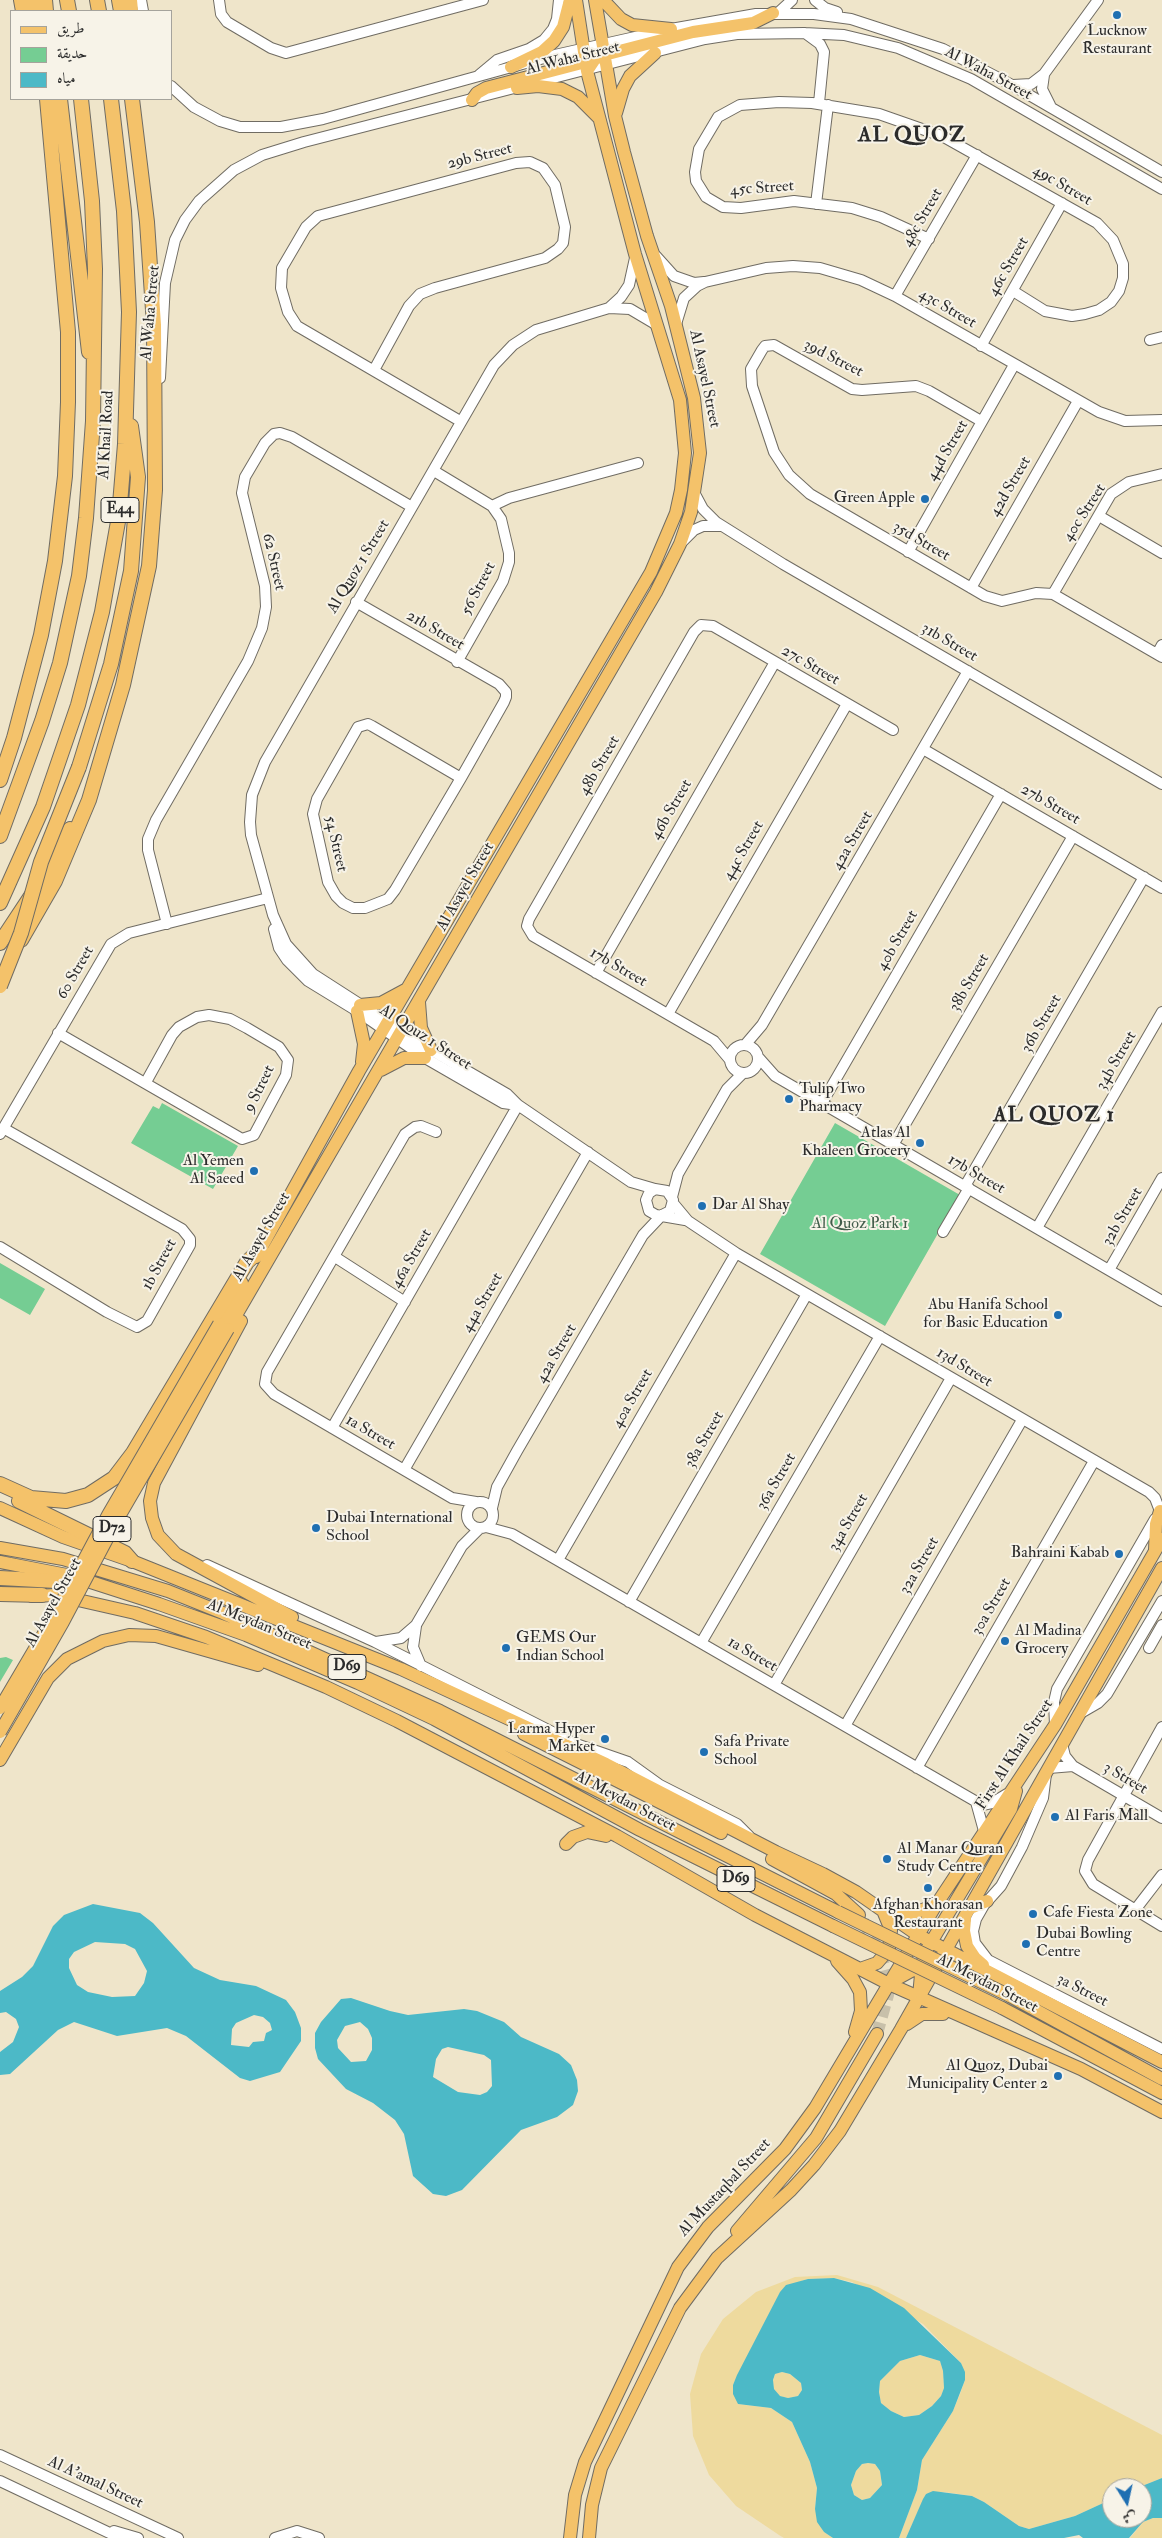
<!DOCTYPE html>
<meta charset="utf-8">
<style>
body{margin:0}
#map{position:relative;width:1162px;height:2538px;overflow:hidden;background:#efe5ca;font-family:"IM FELL Double Pica",Amiri,serif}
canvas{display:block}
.legend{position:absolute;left:10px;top:10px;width:162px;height:90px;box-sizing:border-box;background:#f7f3e8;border:1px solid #a5a39c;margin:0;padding:6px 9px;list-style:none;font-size:15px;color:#2b2b2b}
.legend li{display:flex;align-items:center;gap:10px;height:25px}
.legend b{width:25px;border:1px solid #a5a39c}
.north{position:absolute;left:1102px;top:2478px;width:50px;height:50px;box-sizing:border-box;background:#f7f3e8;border:1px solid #a5a39c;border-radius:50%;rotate:170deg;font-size:14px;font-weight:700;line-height:20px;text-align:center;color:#2b2b2b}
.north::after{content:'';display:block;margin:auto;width:18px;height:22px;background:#1f6fb2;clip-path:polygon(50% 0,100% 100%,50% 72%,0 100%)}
</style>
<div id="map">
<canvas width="1162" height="2538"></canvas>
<ul class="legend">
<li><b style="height:6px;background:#f4c26a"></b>طريق</li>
<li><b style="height:14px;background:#75cd93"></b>حديقة</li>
<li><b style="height:14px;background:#4cb9c7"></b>مياه</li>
</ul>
<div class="north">ش</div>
</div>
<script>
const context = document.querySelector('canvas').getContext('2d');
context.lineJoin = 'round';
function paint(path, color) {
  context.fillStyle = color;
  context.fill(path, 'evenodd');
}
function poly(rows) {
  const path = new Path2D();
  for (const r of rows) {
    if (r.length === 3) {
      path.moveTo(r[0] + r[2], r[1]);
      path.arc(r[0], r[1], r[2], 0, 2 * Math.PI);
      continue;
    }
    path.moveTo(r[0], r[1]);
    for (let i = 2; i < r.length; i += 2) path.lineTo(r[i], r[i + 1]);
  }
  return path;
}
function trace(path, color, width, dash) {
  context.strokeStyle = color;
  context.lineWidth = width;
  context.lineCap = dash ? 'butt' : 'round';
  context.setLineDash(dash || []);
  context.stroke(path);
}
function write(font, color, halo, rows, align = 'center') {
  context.font = font + ' "IM FELL Double Pica",serif';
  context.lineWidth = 4;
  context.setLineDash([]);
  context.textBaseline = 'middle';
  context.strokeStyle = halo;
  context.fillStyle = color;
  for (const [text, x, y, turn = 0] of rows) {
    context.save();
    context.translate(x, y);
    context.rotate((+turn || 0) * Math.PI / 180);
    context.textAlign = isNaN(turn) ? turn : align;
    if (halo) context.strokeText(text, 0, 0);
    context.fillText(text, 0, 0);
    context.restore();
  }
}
const green = poly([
 [162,1103,238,1146,213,1189,131,1143,153,1106,159,1109],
 [835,1123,960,1195,885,1326,760,1254],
 [0,1263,45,1289,30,1315,0,1298],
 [6,1657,13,1660,0,1682,0,1658]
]);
const sand = poly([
 [837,2275,878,2287,1162,2435,1162,2478,1137,2488,1112,2488,1112,2499,1075,2516,1029,2529,1019,2526,984,2502,972,2496,944,2492,926,2494,906,2538,899,2538,917,2490,922,2460,953,2411,960,2394,965,2380,961,2363,923,2324,852,2282,834,2278,808,2279,786,2286,780,2293,733,2385,738,2404,771,2408,792,2422,810,2462,817,2488,815,2509,824,2532,833,2538,784,2538,779,2535,736,2506,709,2475,693,2436,690,2394,701,2354,723,2319,756,2292,795,2277],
 [920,2355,940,2361,943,2371,944,2388,941,2396,932,2406,919,2415,904,2417,891,2411,881,2403,879,2392,880,2381,900,2361],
 [782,2372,790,2374,801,2383,802,2390,798,2396,788,2398,779,2396,774,2389,773,2381,775,2374],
 [868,2463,875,2464,880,2471,882,2485,870,2498,862,2500,854,2495,851,2485,856,2471,862,2464],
 [1153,2518,1162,2518,1162,2538,1130,2538,1143,2522]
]);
const water = poly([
 [93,1904,140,1913,153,1923,194,1968,220,1980,256,1986,286,2000,295,2012,301,2028,301,2041,280,2072,250,2081,240,2078,186,2036,167,2028,117,2036,74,2022,58,2030,10,2074,0,2075,0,2052,13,2042,19,2027,16,2019,6,2012,0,2013,0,1991,22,1977,33,1966,53,1926,64,1915],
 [95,1942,125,1944,135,1949,147,1971,144,1983,135,1996,112,1997,88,1992,77,1985,69,1968,69,1959,74,1952],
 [254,2015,263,2017,270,2023,272,2030,266,2033,264,2041,253,2042,249,2047,231,2045,232,2029,236,2023],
 [351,1998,390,2011,408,2015,464,2009,477,2011,504,2022,521,2037,559,2054,571,2065,577,2080,578,2091,573,2105,557,2117,521,2130,462,2190,446,2196,433,2194,413,2176,404,2134,395,2120,373,2103,346,2089,318,2059,315,2048,315,2033,321,2022,341,1999],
 [360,2022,368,2029,372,2038,372,2050,366,2061,351,2062,338,2048,337,2040,345,2026],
 [448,2047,484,2055,491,2060,492,2086,487,2092,480,2095,458,2092,433,2077,436,2059,442,2049],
 [834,2278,870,2288,904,2308,961,2363,965,2372,965,2380,953,2411,922,2460,917,2490,899,2538,833,2538,824,2532,817,2522,815,2509,817,2488,810,2462,792,2422,771,2408,738,2404,733,2394,733,2385,737,2375,780,2292,786,2285,808,2279],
 [920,2355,940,2361,943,2371,944,2388,941,2396,932,2406,919,2415,904,2417,891,2411,881,2403,879,2392,880,2381,900,2361],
 [782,2372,790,2374,801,2383,802,2390,798,2396,788,2398,780,2396,774,2389,773,2380,775,2374],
 [868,2463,875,2464,880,2471,882,2485,870,2498,862,2500,854,2495,851,2485,856,2471,862,2464],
 [1162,2478,1162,2518,1153,2518,1143,2522,1129,2538,1083,2538,1079,2535,1064,2538,906,2538,923,2499,926,2494,933,2491,972,2496,984,2502,1019,2526,1029,2529,1075,2516,1112,2499,1112,2518,1142,2518,1142,2488,1137,2488]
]);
const majorTunnel = poly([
 [863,1921,881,1955,887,1975,888,1995,877,2034]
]);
const minor = poly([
 [141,0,143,11],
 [219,0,221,14,227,22,271,48,286,53,483,0],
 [815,0,825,8,837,12],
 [778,13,792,0],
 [805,33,820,44,824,52,819,103],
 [479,75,497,60,529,49,544,40,553,29,557,19,559,0],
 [1044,75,1042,89,1050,105],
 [1013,85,1031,84,1044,74,1098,0],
 [171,86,194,107,220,121,240,127,281,127,323,119,555,55,671,29,756,14,814,14,851,19,943,49,1012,85,1162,172],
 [816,204,828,105],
 [929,239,881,217,852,208,794,201,741,208,723,207,706,197,696,181,695,172,699,149,718,117,740,105,779,102,812,103,879,114,942,136,1097,223,1113,240,1123,264,1123,278,1119,291,1111,302,1099,310,1085,314,1072,316,1045,311,1013,291],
 [656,256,674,276,694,283,704,282],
 [895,296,977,155],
 [609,308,621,297,629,285,635,258],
 [676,324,684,298,697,286,705,282,766,268,793,266,820,268,861,280,895,296,1099,412,1125,421,1162,420],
 [1150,340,1162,337],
 [981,346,1062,203],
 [374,370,409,306,420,294,435,288,545,258,558,249,563,243,565,227,555,185,543,168,530,162,516,163,318,216,306,227,282,268,281,288,288,312,297,326,460,421],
 [160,378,165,283,175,240,185,220,199,201,234,170,262,155,304,142,705,39,737,34,804,33,844,35,898,48,971,79,1162,189],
 [981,421,929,391,916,386,862,390,852,389,774,345,765,346,762,350,751,369,752,386,774,452,789,475,810,494,985,596,1002,601,1036,593,1053,594,1162,657],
 [434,471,492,506,501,519,509,553,509,562,503,581,457,662],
 [695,494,703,509,716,522,783,564,1162,784],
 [492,506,509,498,638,463],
 [1099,516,1162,553],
 [682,542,694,530,703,526,721,526],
 [908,552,1014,365],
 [971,588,1078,401],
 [1053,594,1111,494,1129,482,1162,474],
 [356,602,499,684,506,692,506,697,504,702,461,778,395,890,388,899,365,908,353,908,343,903,336,896,328,882,313,814,317,799,358,727,368,724,372,726,461,778],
 [1157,654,1162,645],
 [923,749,1162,888],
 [167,924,148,850,148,839,156,820,248,661,262,628,266,607,265,586,242,493,245,477,265,443,274,434,280,433,292,437,412,507],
 [274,929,279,948,287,960,308,981,357,1011,425,1058,503,1103,518,1105],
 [596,973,775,662],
 [668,1014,847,704],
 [58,1033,242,1139,254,1135,286,1075,288,1060,279,1047,247,1028,230,1019,209,1015,197,1017,179,1027,172,1035,146,1082],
 [744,1059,14],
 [745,1045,762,1025,968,671],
 [759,1058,775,1076,1162,1301],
 [730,1060,714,1041,533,936,527,926,529,919,694,632,701,625,713,626,893,730],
 [822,1103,1001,794],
 [436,1132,421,1126,415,1127,405,1134,267,1372,265,1384,274,1394,452,1498,476,1502],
 [0,1134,111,944,129,933,268,898],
 [893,1145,1073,836],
 [965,1186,1144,877],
 [655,1189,631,1182,518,1105,507,1094,431,1050,313,974,286,944,273,915,251,835,250,822,252,795,265,762,494,365,513,345,536,330,609,308,630,309,657,325],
 [672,1197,678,1174,727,1089,743,1073],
 [673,1203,688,1221,736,1253,1149,1492,1155,1498,1160,1511],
 [662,1215,670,1211,673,1200,667,1191,655,1189,649,1193,646,1200,649,1211,656,1215,685,1220],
 [1037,1228,1162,1012],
 [943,1232,969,1188],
 [0,1247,107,1312,137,1327,147,1321,190,1245,190,1239,182,1229,3,1128],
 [335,1257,405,1302],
 [1109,1270,1162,1178],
 [332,1428,518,1105],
 [404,1470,588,1152],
 [480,1515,13],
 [492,1508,497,1487,517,1451,643,1235,661,1216],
 [486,1527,512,1534,982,1805,992,1803,1007,1794],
 [558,1560,736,1253],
 [207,1565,375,1642,576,1744,628,1762,660,1785,737,1824,749,1836],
 [629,1602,807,1294],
 [416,1626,413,1647,421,1666],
 [376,1642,401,1638,416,1625,462,1546,480,1528],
 [701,1643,880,1336],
 [1149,1648,1162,1625],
 [774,1685,951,1378],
 [1079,1714,1098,1703,1107,1694,1162,1601],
 [1055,1725,1054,1702,1057,1689,1155,1519],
 [845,1726,1022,1420],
 [1162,1727,1088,1860,1085,1871,1093,1884,1162,1926],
 [1062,1744,1065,1756,1073,1766,1162,1818],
 [917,1768,1094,1461],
 [1049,1768,1073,1766],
 [1046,1774,1043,1798,1022,1847,1001,1886,984,1905,976,1919,973,1931,975,1943,988,1960,1162,2049],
 [976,1802,984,1831],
 [1135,1910,1162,1875],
 [0,2455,178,2538],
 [0,2481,120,2538],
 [114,2531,138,2538],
 [275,2538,297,2531,319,2538]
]);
const major = poly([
 [603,0,621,19,632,25,671,29],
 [511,67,542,52,554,41,563,27,570,0],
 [587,71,595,59,604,55,693,32,753,23,773,13],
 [517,88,538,86,562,89,578,97,599,118],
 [472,100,477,93,486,88,578,64,591,57],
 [616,113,623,89,630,76,655,53],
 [419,1002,421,1028,431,1050],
 [360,1005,381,1003,407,989],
 [357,1011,364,1044,362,1062],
 [381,1070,404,1058,425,1058],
 [256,1257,359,1071,651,572,676,513,681,490,685,453,680,400,635,254,587,71,576,0],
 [241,1321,154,1483,150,1501,152,1518,158,1535,176,1554,292,1617],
 [219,1324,242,1283],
 [228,1329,656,592,680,544,691,512,700,453,694,398,671,306,647,236,624,152,615,116,595,0],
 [0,1508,63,1537,132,1561,401,1669,606,1764,776,1852,823,1874,856,1892,918,1935,1162,2062],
 [0,1548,63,1559,168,1591,223,1613,440,1711,838,1912],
 [1155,1550,1156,1524,1160,1511],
 [0,1562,72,1576,159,1604,246,1635,358,1683,434,1719,640,1830,833,1926],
 [32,1596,56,1595,135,1613,206,1637,326,1687,397,1721,617,1836,755,1915,889,1984,1081,2069,1162,2112],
 [524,1734,721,1833],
 [0,1760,48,1678,67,1659,103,1641,129,1635,156,1636,258,1665],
 [566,1844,573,1837,587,1832,606,1836],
 [772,1859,836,1894,859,1915],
 [968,1909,987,1901],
 [887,1915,911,1914,936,1905],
 [965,1919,964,1931,967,1946,975,1958,983,1965],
 [837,1961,853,1979,860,1992,861,2011,855,2032],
 [860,1969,877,1963,889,1949,891,1930,884,1913],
 [891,1982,911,1971,928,1966],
 [919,1996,922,1964,927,1949,1011,1809,1016,1791],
 [1010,1996,1162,2079],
 [1002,2008,1162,2093],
 [907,2024,922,2014,943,2014],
 [737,2231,816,2138,877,2034],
 [570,2538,575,2495,585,2462,678,2267,708,2227,785,2149,815,2108,936,1905,1055,1725,1162,1539],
 [589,2538,592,2505,601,2468,680,2308,717,2258,791,2190,814,2165,840,2131,901,2029,1162,1568]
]);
const highway = poly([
 [21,0,23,11],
 [33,0,34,11],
 [45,0,46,11],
 [67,0,69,11],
 [97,0,99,11],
 [119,0,121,11],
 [130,0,131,11],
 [60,99,89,352],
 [79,767,111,664,131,571,138,477,131,426],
 [0,780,14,738,41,635,55,561,65,476,68,402,68,332,47,99],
 [0,836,42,721,60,663,79,576,86,518,93,421,95,269,92,201,81,99],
 [0,903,43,807,78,705,102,612,119,516,125,444,129,312,124,211,111,99],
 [21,940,55,881,89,800,123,685,149,566,155,490,154,325,147,222,132,99],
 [0,943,37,887,70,829],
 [0,1484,31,1498,66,1501,88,1495,114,1478,133,1453,247,1262,261,1249],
 [19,1501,125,1553,132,1561],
 [0,1578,56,1581,72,1576],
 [0,1594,42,1595]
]);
const majorBridge = poly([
 [0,1708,53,1618,108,1515,219,1324],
 [0,1732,63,1622,117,1520,228,1329],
 [838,1912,1010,1996],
 [833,1926,1002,2008]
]);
const highwayBridge = poly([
 [0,986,21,933,41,862,79,767]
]);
const markers = [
 [1117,15,5,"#1f6fb2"],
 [925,499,5,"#1f6fb2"],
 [789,1099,5,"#1f6fb2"],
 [920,1143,5,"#1f6fb2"],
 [254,1171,5,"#1f6fb2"],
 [702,1206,5,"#1f6fb2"],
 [1058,1315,5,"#1f6fb2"],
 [316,1528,5,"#1f6fb2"],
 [1119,1554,5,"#1f6fb2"],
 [1005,1641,5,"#1f6fb2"],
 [506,1648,5,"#1f6fb2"],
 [605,1739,5,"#1f6fb2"],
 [704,1752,5,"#1f6fb2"],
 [1055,1817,5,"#1f6fb2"],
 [887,1859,5,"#1f6fb2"],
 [928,1888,5,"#1f6fb2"],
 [1033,1914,5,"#1f6fb2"],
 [1026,1944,5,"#1f6fb2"],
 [1058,2076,5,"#1f6fb2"]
];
const shields = [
 [120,510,38],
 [112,1529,38],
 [347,1667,38],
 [736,1879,38]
];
const shieldNames = [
 ["E44",120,510],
 ["D72",112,1529],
 ["D69",347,1667],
 ["D69",736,1879]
];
const poiNames = [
 ["Lucknow",1117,32,"center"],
 ["Restaurant",1117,50,"center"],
 ["Green Apple",915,499,"right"],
 ["Tulip Two",799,1090],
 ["Pharmacy",799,1108],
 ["Atlas Al",910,1134,"right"],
 ["Khaleen Grocery",910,1152,"right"],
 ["Al Yemen",244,1162,"right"],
 ["Al Saeed",244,1180,"right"],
 ["Dar Al Shay",712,1206],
 ["Abu Hanifa School",1048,1306,"right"],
 ["for Basic Education",1048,1324,"right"],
 ["Dubai International",326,1519],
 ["School",326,1537],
 ["Bahraini Kabab",1109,1554,"right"],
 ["Al Madina",1015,1632],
 ["Grocery",1015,1650],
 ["GEMS Our",516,1639],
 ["Indian School",516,1657],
 ["Larma Hyper",595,1730,"right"],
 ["Market",595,1748,"right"],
 ["Safa Private",714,1743],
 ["School",714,1761],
 ["Al Faris Mall",1065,1817],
 ["Al Manar Quran",897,1850],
 ["Study Centre",897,1868],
 ["Afghan Khorasan",928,1906,"center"],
 ["Restaurant",928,1924,"center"],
 ["Cafe Fiesta Zone",1043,1914],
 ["Dubai Bowling",1036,1935],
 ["Centre",1036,1953],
 ["Al Quoz, Dubai",1048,2067,"right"],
 ["Municipality Center 2",1048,2085,"right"]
];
const streetNames = [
 ["Al Waha Street",573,59,-14],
 ["Al Waha Street",988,74,28],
 ["29b Street",480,157,-14],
 ["49c Street",1062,186,30],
 ["45c Street",762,189,-4],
 ["48c Street",923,218,-60],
 ["46c Street",1009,267,-60],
 ["43c Street",947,309,30],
 ["Al Waha Street",151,313,-85],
 ["39d Street",833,359,27],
 ["Al Asayel Street",704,379,78],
 ["Al Khail Road",107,435,-87],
 ["44d Street",948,451,-60],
 ["42d Street",1011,487,-60],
 ["40c Street",1085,513,-57],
 ["35d Street",921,542,30],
 ["62 Street",273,562,77],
 ["Al Quoz 1 Street",359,567,-59],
 ["56 Street",479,589,-63],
 ["21b Street",435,631,30],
 ["31b Street",949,643,30],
 ["27c Street",810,666,30],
 ["48b Street",600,766,-60],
 ["27b Street",1050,805,30],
 ["46b Street",672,810,-60],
 ["42a Street",853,841,-60],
 ["54 Street",335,844,77],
 ["44c Street",744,851,-60],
 ["Al Asayel Street",466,887,-60],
 ["40b Street",898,941,-60],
 ["17b Street",618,968,30],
 ["60 Street",76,973,-60],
 ["38b Street",970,983,-60],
 ["36b Street",1042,1024,-60],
 ["Al Qouz 1 Street",425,1038,33],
 ["34b Street",1117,1061,-60],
 ["9 Street",260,1089,-64],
 ["17b Street",976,1175,30],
 ["32b Street",1123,1217,-60],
 ["Al Asayel Street",262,1237,-60],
 ["46a Street",412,1259,-60],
 ["1b Street",160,1265,-62],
 ["44a Street",483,1303,-60],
 ["42a Street",557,1354,-60],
 ["13d Street",964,1368,31],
 ["40a Street",633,1399,-60],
 ["1a Street",370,1433,30],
 ["38a Street",705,1440,-60],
 ["36a Street",777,1482,-60],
 ["34a Street",849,1523,-60],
 ["32a Street",920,1566,-60],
 ["Al Asayel Street",54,1603,-61],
 ["30a Street",992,1607,-60],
 ["Al Meydan Street",259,1625,22],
 ["1a Street",752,1655,30],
 ["First Al Khail Street",1015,1755,-57],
 ["3 Street",1125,1779,30],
 ["Al Meydan Street",625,1802,28],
 ["Al Meydan Street",987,1984,27],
 ["3a Street",1082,1991,27],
 ["Al Mustaqbal Street",725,2188,-47],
 ["Al A'amal Street",95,2483,25]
];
const parkNames = [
 ["Al Quoz Park 1",860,1225]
];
const districtNames = [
 ["AL QUOZ",912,136],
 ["AL QUOZ 1",1054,1116]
];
paint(green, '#75cd93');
paint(sand, '#eeda9e');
paint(water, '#4cb9c7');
trace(majorTunnel, '#c8c0aa', 12, [12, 6]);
trace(minor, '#706c63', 12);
trace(major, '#706c63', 14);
trace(highway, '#706c63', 16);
trace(minor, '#fff', 10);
trace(major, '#f4c26a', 12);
trace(highway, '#f4c26a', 14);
trace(majorBridge, '#706c63', 14, []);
trace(highwayBridge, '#706c63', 16, []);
trace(majorBridge, '#f4c26a', 12);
trace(highwayBridge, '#f4c26a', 14);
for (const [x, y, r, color] of markers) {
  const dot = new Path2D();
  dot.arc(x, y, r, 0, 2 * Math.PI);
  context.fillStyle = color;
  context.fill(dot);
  trace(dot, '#f7f3e8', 2);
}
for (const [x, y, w] of shields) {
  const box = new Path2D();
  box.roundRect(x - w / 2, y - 12.5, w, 25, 4);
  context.fillStyle = '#f7f3e8';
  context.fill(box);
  trace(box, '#2b2b2b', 1);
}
write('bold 15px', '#2b2b2b', null, shieldNames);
write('16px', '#2b2b2b', '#f7f3e8', poiNames, 'left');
write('16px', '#2b2b2b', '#f7f3e8', streetNames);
write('16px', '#415c4a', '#f7f3e8', parkNames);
context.letterSpacing = '1px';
write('bold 21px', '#2b2b2b', '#f7f3e8', districtNames);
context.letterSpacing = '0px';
</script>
